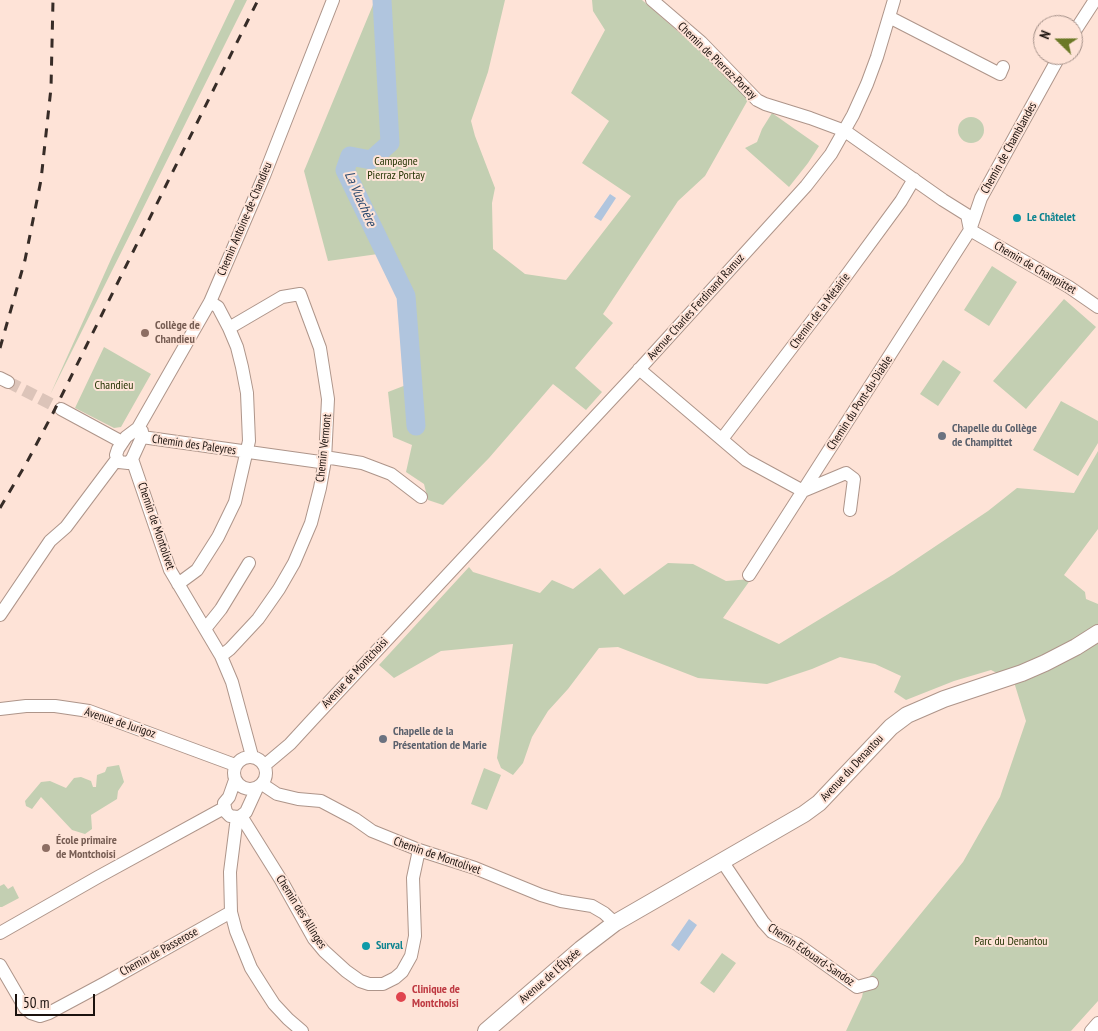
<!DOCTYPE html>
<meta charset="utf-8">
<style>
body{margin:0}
#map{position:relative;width:1098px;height:1031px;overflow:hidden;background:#fee3d7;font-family:"PT Sans Narrow",sans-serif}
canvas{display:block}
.north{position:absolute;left:1033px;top:15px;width:50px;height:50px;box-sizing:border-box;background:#fee3d7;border:1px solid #a38f87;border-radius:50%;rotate:292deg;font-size:14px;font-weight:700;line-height:20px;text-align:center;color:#1b120e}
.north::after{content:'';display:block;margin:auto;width:18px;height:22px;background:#6b7926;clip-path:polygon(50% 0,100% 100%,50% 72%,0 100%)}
.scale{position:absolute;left:15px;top:994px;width:80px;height:22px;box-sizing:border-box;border:2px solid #1b120e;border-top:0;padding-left:6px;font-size:15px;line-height:18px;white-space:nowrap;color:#1b120e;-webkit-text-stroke:4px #fee3d7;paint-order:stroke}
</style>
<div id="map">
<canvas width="1098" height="1031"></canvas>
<div class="north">N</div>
<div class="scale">50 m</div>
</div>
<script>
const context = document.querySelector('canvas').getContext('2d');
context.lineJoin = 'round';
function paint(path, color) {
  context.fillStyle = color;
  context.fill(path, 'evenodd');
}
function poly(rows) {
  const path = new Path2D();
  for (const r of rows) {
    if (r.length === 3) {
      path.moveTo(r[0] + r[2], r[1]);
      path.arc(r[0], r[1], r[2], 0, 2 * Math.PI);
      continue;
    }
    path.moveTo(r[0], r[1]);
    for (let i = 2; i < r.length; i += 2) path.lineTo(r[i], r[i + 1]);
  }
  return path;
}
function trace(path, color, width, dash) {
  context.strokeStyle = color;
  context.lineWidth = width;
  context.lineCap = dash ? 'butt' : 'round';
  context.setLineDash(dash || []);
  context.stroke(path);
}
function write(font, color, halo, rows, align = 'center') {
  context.font = font + ' "PT Sans Narrow",sans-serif';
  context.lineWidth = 4;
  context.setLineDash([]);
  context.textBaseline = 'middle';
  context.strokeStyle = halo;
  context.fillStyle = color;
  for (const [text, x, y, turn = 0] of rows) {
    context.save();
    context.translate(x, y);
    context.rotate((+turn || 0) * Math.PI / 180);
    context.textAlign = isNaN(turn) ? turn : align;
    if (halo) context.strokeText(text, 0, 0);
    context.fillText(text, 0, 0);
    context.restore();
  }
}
const green = poly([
 [235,0,247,0,50,395,112,257],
 [375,0,505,0,488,72,471,121,475,136,495,188,492,203,493,249,525,274,566,280,631,196,582,163,609,121,571,93,605,30,593,11,592,0,642,0,714,63,749,98,705,176,678,201,603,314,613,323,575,368,602,392,586,410,553,384,489,458,443,505,428,500,424,484,406,472,412,445,393,437,388,392,406,385,413,366,408,297,385,253,328,261,304,171],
 [772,113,819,146,808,163,789,187,745,148,757,142,762,129],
 [971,130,13],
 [992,266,1017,282,989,326,964,310],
 [1064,299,1096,327,1026,409,993,381],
 [104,347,151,374,121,427,114,428,75,408],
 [943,360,961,372,938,406,920,394],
 [1061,401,1098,421,1098,443,1078,476,1033,450],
 [1098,451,1098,529,1064,575,1085,592,1086,599,1098,604,1098,1001,1071,1031,846,1031,862,997,865,982,963,862,1000,797,1026,721,1014,682,991,670,954,681,906,700,894,692,901,676,875,664,840,657,812,669,767,684,698,678,618,647,599,648,568,689,548,711,532,737,523,763,513,775,501,768,497,758,513,644,441,651,394,678,379,665,469,567,473,572,540,593,552,580,573,589,600,568,624,595,668,563,693,564,726,581,751,579,723,618,779,644,894,574,988,511,1017,488,1074,493],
 [119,765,124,782,118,791,117,799,91,815,92,829,85,834,72,830,41,797,32,809,26,806,25,801,41,782,50,781,66,788,74,778,81,777,91,781,93,787,96,787,97,775,105,772,107,767],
 [484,768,501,775,487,810,471,804],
 [4,884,8,889,13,886,19,898,2,907,0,907,0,886],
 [722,953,736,963,714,993,700,983]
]);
const water = poly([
 [610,194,616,198,601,221,594,217],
 [689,919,697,925,679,951,671,945]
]);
const river = poly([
 [382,0,390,143,371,160,350,156,345,170,406,296,416,426]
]);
const minorTunnel = poly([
 [8,382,61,409]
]);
const minor = poly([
 [652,0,701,42,757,100,765,104,810,118,845,131,943,200,967,215,970,230],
 [889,17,1000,74,1003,67],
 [1073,34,1095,0],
 [970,230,1069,287,1098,307],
 [639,369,746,460,803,491],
 [0,378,8,382],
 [61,409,122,442],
 [138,428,210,302,264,176,333,0],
 [138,428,142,431,142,437,132,459,128,463,119,462,116,455,118,449,126,437,138,428],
 [142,437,320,462,331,458,362,463,391,474,421,497],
 [722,439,832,295,901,201,914,179],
 [132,459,170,570,221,656,232,682,252,756],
 [803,491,846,473,854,479,850,510],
 [749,575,970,230,981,198,1060,55],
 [178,584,197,570,218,537,235,502,249,441,247,393,242,367,237,347,229,328,218,307,210,302],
 [0,615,50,541,66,527,117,459],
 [205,629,221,609,249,563],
 [221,656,230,649,258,619,279,589,294,563,311,523,320,488,325,460,328,399,320,348,300,294,282,297,229,328],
 [0,709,26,706,55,706,89,711,235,765],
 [250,773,16],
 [265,765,290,744,313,719,635,374,806,186,831,154,853,115,867,84,877,57,894,0],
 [235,780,229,797,224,803,226,812,230,816,237,817,241,816,246,812,257,788],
 [262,784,277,794,298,799,321,801,355,819,372,831,419,850,475,868,541,895,561,901,592,906,604,913,615,923],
 [241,816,281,880,314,939,324,951,346,971,360,981,369,984,383,984,395,978,402,972,411,956,415,936,413,878,419,850],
 [237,817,230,872,231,912,236,931,251,968,263,987,274,1004,288,1019,302,1031],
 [722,861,763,922,772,932,797,944,857,987,872,983],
 [0,933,98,877,224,808],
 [0,965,25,1008,31,1013,40,1016,49,1013,105,983,231,912],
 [1091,1031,1098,1023]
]);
const major = poly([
 [486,1031,581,949,615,923,804,814,819,803,891,727,907,715,944,699,1022,673,1045,663,1076,647,1098,633]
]);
const rail = poly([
 [0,348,25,260,41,180,51,88,53,0],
 [0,508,27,462,53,413,258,0]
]);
const markers = [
 [1017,218,5,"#0f9aa8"],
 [145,333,5,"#8d6e63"],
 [942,436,5,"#6b7280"],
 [383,739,5,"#6b7280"],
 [46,848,5,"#8d6e63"],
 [366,946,5,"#0f9aa8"],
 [401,997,6,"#e0444e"]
];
const streetNames = [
 ["Chemin de Pierraz-Portay",717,61,44],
 ["Chemin de Chamblandes",1009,148,-61],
 ["Chemin Antoine-de-Chandieu",245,219,-67],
 ["Chemin de Champittet",1035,268,30],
 ["Avenue Charles Ferdinand Ramuz",696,307,-48],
 ["Chemin de la Métairie",820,311,-53],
 ["Chemin du Pont-du-Diable",860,403,-57],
 ["Chemin des Paleyres",194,445,8],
 ["Chemin Vermont",324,448,-84],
 ["Chemin de Montolivet",156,526,71],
 ["Avenue de Montchoisi",355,673,-47],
 ["Avenue de Jurigoz",120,723,18],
 ["Avenue du Denantou",852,768,-47],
 ["Chemin de Montolivet",437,856,19],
 ["Chemin des Allinges",301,912,58],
 ["Chemin de Passerose",159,952,-29],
 ["Chemin Edouard-Sandoz",811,955,34],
 ["Avenue de l'Élysée",550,976,-41]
];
const parkNames = [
 ["Campagne",396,162],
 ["Pierraz Portay",396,176],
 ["Chandieu",114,386],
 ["Parc du Denantou",1011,942]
];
const cultureNames = [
 ["Le Châtelet",1027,218],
 ["Surval",376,946]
];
const educationNames = [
 ["Collège de",155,326],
 ["Chandieu",155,340],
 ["École primaire",56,841],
 ["de Montchoisi",56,855]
];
const worshipNames = [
 ["Chapelle du Collège",952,429],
 ["de Champittet",952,443],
 ["Chapelle de la",393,732],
 ["Présentation de Marie",393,746]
];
const healthNames = [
 ["Clinique de",412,990],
 ["Montchoisi",412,1004]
];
const waterNames = [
 ["La Vuachère",360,199,66]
];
paint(green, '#c3cfb2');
paint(water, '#b0c5de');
trace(river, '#b0c5de', 19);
trace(minorTunnel, '#dcc4b9', 12, [12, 6]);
trace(minor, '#ae958a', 14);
trace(major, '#ae958a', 18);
trace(minor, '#fff', 12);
trace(major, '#fff', 16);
trace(rail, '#372c27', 3, [9, 9]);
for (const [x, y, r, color] of markers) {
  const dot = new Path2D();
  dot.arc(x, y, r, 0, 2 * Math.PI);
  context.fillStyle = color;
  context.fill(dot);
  trace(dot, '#fee3d7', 2);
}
write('12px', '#1b120e', '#fee3d7', streetNames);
write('12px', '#273605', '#fee3d7', parkNames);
write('bold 12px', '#0d838f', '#fee3d7', cultureNames, 'left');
write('bold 12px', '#785e54', '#fee3d7', educationNames, 'left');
write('bold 12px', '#5b616d', '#fee3d7', worshipNames, 'left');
write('bold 12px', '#be3a42', '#fee3d7', healthNames, 'left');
write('italic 14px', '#2b496e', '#fee3d7', waterNames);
</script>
